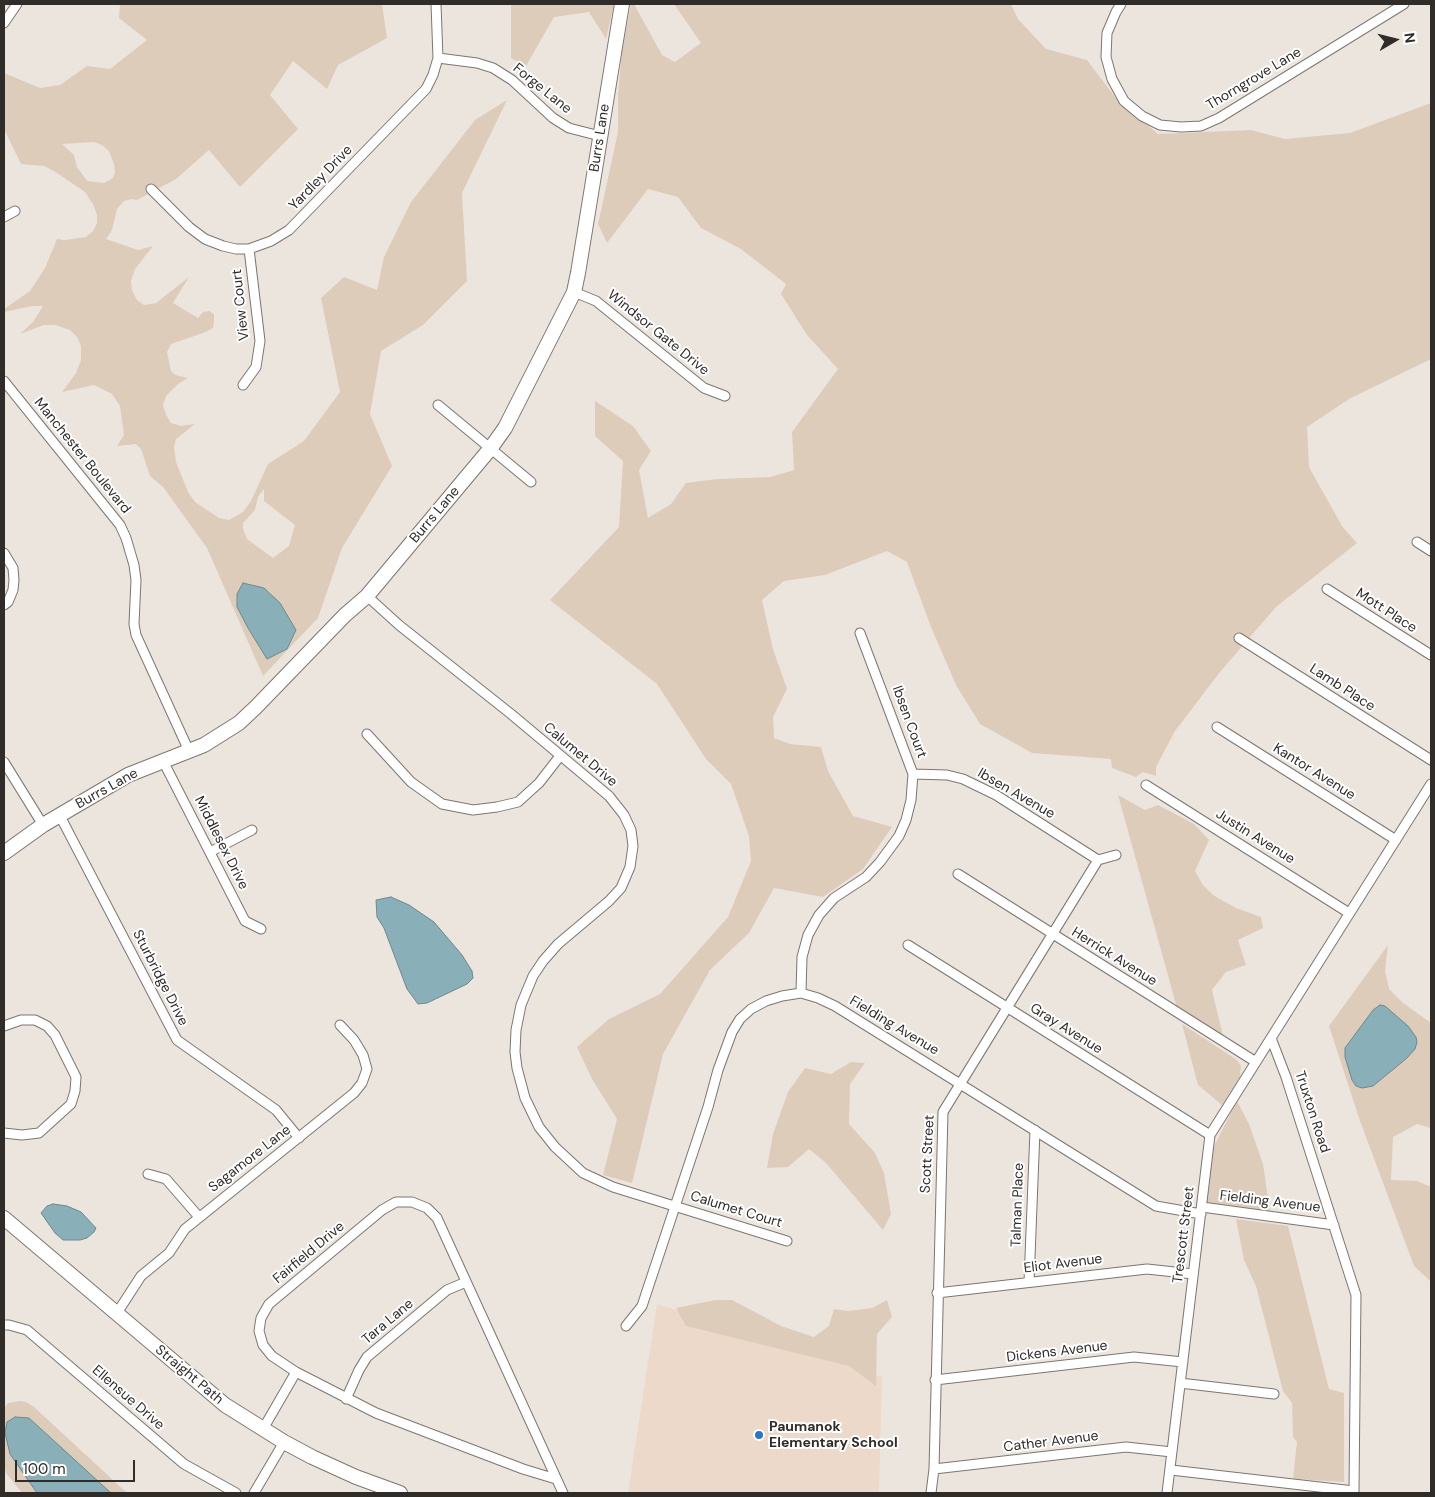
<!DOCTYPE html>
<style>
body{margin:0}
#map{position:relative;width:1435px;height:1497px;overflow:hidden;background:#ece5de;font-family:"DM Sans",sans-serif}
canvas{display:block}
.frame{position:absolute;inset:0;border:5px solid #2f2c2a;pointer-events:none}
.north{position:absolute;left:1370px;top:15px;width:50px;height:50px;-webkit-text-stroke:4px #fff;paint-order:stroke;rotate:82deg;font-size:14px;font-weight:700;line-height:20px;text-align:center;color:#2f2c2a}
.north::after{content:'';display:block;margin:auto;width:18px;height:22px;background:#2f2c2a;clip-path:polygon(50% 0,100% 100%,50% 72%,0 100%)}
.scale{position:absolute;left:15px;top:1460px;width:120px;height:22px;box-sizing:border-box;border:2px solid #2f2c2a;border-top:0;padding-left:6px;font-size:15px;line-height:18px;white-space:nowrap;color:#2f2c2a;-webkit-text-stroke:4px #fff;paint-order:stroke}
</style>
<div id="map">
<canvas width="1435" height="1497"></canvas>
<div class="frame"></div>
<div class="north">N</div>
<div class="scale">100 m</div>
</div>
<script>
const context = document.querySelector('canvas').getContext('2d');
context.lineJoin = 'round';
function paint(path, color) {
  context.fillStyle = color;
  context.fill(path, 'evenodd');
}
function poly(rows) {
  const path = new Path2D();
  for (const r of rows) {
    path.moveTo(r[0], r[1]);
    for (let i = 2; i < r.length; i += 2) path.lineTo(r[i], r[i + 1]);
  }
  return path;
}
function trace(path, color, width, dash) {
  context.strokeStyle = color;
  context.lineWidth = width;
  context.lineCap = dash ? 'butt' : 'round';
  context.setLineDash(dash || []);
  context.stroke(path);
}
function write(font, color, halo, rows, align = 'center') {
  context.font = font + ' "DM Sans",sans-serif';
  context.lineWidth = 4;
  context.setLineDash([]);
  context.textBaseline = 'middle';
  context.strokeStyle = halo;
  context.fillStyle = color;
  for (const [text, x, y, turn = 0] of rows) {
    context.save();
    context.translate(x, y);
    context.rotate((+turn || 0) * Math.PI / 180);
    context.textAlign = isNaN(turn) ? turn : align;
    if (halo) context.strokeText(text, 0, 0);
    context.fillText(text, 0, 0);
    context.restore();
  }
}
const education = poly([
 [657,1304,882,1377,879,1493,628,1493]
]);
const green = poly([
 [120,4,382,4,387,38,338,65,327,89,293,61,270,95,298,129,240,187,209,150,176,179,137,200,132,199,124,201,117,209,112,230,106,239,138,250,153,246,135,269,131,281,132,290,137,300,144,305,156,303,189,277,173,303,198,318,203,312,209,311,214,314,214,321,213,328,206,332,171,344,167,352,171,371,175,375,188,378,178,384,166,396,163,405,166,415,171,423,181,426,195,424,176,439,174,447,176,462,188,492,195,502,219,518,229,520,243,512,251,501,268,464,304,441,340,392,321,298,344,277,377,290,384,257,411,202,475,120,507,100,462,193,467,281,423,325,381,351,370,414,392,466,342,548,318,618,263,676,207,548,163,487,150,476,141,449,136,444,117,446,124,435,120,406,112,394,94,385,62,392,76,373,81,360,81,346,77,337,70,330,55,325,44,325,20,334,33,322,43,306,32,306,4,312,4,309,30,291,45,268,57,239,65,240,86,237,93,231,97,223,97,215,93,204,85,192,54,171,44,166,21,164,4,129,4,73,40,88,60,85,87,66,110,69,147,40,119,18],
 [94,142,102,145,109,151,114,164,115,172,113,178,104,183,87,181,77,167,74,155,62,144],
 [264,489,264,501,295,525,289,546,273,558,247,539,243,529,243,523,255,510,258,497],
 [511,4,614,4,606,39,589,12,554,17,526,66,511,58],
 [631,4,634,4,662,55,675,62,701,43,674,4,1011,4,1018,19,1046,49,1087,60,1115,97,1158,134,1251,130,1285,139,1350,133,1431,103,1431,359,1349,399,1307,427,1309,467,1342,526,1357,543,1276,607,1220,672,1175,731,1156,767,1156,776,1143,772,1136,777,1112,768,1111,759,1032,753,980,724,956,685,931,627,907,562,887,551,825,575,784,581,762,600,773,649,787,689,773,717,774,738,790,744,821,747,828,771,853,816,892,827,863,869,823,897,774,888,749,933,710,970,663,1054,632,1183,603,1175,617,1119,592,1079,577,1047,609,1019,660,994,728,917,751,861,749,836,731,784,706,759,657,684,550,600,619,527,623,461,595,436,595,401,633,426,651,451,639,470,648,518,671,504,686,483,717,479,770,477,794,470,792,432,838,369,807,335,781,294,786,284,741,249,701,228,678,197,648,189,607,243,598,224,618,132,618,95,622,51],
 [1118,795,1145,810,1158,805,1194,824,1209,840,1195,871,1203,885,1213,895,1236,908,1261,917,1263,928,1238,940,1246,965,1226,972,1212,990,1223,1036,1177,1008],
 [1388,945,1385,971,1389,989,1403,1003,1431,1023,1431,1128,1417,1124,1393,1137,1391,1180,1417,1181,1431,1187,1431,1282,1414,1266,1360,1121,1329,1026],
 [1373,1010,1415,1049,1407,1058,1392,1069,1351,1039,1358,1033],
 [1182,1024,1237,1060,1241,1066,1240,1077,1222,1105,1198,1085],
 [851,1062,865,1063,850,1084,849,1124,875,1153,884,1173,891,1214,883,1230,826,1163,809,1149,788,1167,767,1168,773,1134,788,1092,805,1068,831,1074],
 [1237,1101,1249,1124,1263,1164,1270,1212,1206,1206,1212,1150],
 [1236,1219,1288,1226,1329,1389,1344,1393,1344,1482,1293,1479,1297,1442,1293,1437,1292,1403,1283,1391,1256,1286,1244,1260],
 [715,1300,732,1300,781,1326,814,1337,829,1326,834,1309,848,1311,872,1308,887,1300,892,1317,877,1334,876,1386,849,1366,686,1326,676,1308],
 [19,1401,26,1402,33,1406,127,1493,22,1493,6,1473,4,1465,4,1409,8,1403]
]);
const water = poly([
 [243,583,264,588,280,603,296,630,287,649,267,659,248,628,237,607,237,594,243,583],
 [391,897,409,905,434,922,462,955,472,971,473,978,467,984,427,1003,418,1004,407,989,384,928,377,917,376,900,391,897],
 [1380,1005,1385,1006,1408,1026,1416,1037,1417,1042,1415,1049,1407,1058,1373,1086,1362,1088,1356,1086,1352,1080,1345,1057,1345,1048,1373,1010,1380,1005],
 [53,1204,67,1206,81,1212,96,1228,94,1232,87,1238,80,1240,63,1240,55,1233,41,1213,47,1206,53,1204],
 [15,1417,29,1418,111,1493,37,1493,10,1454,5,1433,7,1422,15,1417]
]);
const street = poly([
 [1121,4,1116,12,1107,33,1106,57,1112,79,1124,101,1142,116,1160,125,1181,127,1201,126,1219,118,1404,4],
 [4,23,17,4],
 [438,58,477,63,493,68,512,80,553,118,569,128,600,136],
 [151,189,189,227,205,239,223,246,236,249,249,249,271,241,289,230,426,89,433,75,438,58,436,4],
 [4,217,15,211],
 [574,292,596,301,704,388,725,396],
 [4,381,120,525,126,538,134,565,136,580,134,624,136,635,189,751],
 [243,385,256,367,260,341,249,249],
 [438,405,531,482],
 [1417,542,1431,551],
 [4,553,13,568,14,580,13,590,8,602,4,605],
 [1327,589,1431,655],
 [367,596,399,625,511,714,609,796,624,815,631,830,633,846,630,867,621,888,609,901,558,944,543,961,533,976,521,1005,516,1030,515,1052,517,1068,525,1098,539,1127,555,1147,583,1173,613,1187,787,1241],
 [1239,638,1431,760],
 [1217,727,1396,840],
 [367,734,411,782,442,804,473,810,497,807,518,802,539,783,560,756],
 [163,761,245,921,261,929],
 [4,762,43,825],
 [913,774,947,775,963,779,996,795,1098,860],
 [1146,785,1349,913],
 [60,816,177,1040,276,1110,299,1138],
 [210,852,252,830],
 [1098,860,1116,855],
 [958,874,1256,1062],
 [908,945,1210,1135],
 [801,993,802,957,808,935,819,915,834,898,866,877,880,862,899,836,906,820,911,800,913,774,860,633],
 [4,1026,21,1020,35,1020,47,1026,55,1035,76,1077,75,1091,71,1104,39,1133,22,1135,4,1133],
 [148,1174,166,1179,199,1217],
 [1202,1207,1334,1225],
 [1029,1282,1035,1130],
 [937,1293,1147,1269,1193,1274],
 [117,1313,141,1276,169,1253,185,1229,354,1093,362,1083,367,1069,363,1055,354,1040,340,1025],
 [4,1325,9,1325,27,1330,184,1464,236,1493],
 [626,1326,642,1306,708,1107,718,1070,732,1032,740,1019,751,1009,766,1001,782,996,801,993,818,998,835,1006,1156,1206,1201,1214],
 [935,1380,1134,1357,1183,1362],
 [1180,1383,1274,1394],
 [346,1399,359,1370,367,1357,447,1290,466,1282],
 [263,1429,296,1372],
 [934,1469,1126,1447,1172,1452],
 [1171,1470,1354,1491,1356,1295,1286,1077,1271,1038,1431,784],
 [556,1479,523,1469,376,1413,296,1372,272,1356,263,1345,259,1331,261,1318,269,1304,382,1210,396,1202,412,1202,427,1208,437,1218,563,1493],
 [254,1493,284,1442],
 [931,1493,934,1469,943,1112,1098,860],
 [1167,1493,1210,1135,1271,1038]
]);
const secondary = poly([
 [4,853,43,825,128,775,204,745,239,723,256,707,345,615,367,596,490,449,505,428,574,292,578,273,622,4],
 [4,1218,225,1405,284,1442,312,1457,356,1477,400,1493]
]);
const markers = [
 [759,1435,5,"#2876c5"]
];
const streetNames = [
 ["Thorngrove Lane",1254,79,-31],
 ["Forge Lane",542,89,39],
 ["Burrs Lane",600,138,-81],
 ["Yardley Drive",321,178,-46],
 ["View Court",241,305,-96],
 ["Windsor Gate Drive",658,333,39],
 ["Manchester Boulevard",82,456,51],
 ["Burrs Lane",435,515,-50],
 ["Mott Place",1386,611,33],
 ["Lamb Place",1342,688,33],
 ["Ibsen Court",909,722,70],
 ["Calumet Drive",580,755,40],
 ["Kantor Avenue",1314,772,32],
 ["Burrs Lane",107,789,-29],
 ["Ibsen Avenue",1016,794,30],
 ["Justin Avenue",1255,837,32],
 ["Middlesex Drive",221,843,63],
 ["Herrick Avenue",1114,957,32],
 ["Sturbridge Drive",160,978,63],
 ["Fielding Avenue",894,1026,31],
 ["Gray Avenue",1066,1029,32],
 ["Truxton Road",1312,1112,72],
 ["Scott Street",928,1154,-87],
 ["Sagamore Lane",250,1159,-38],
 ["Fielding Avenue",1270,1202,7],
 ["Talman Place",1018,1205,-88],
 ["Calumet Court",736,1210,17],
 ["Trescott Street",1184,1235,-83],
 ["Fairfield Drive",309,1253,-40],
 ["Eliot Avenue",1063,1264,-7],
 ["Tara Lane",388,1322,-40],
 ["Dickens Avenue",1057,1352,-7],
 ["Straight Path",189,1375,40],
 ["Ellensue Drive",128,1398,41],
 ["Cather Avenue",1051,1442,-7]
];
const poiNames = [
 ["Paumanok",769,1427],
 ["Elementary School",769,1443]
];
paint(education, '#ecd9c9');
paint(green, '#deccbb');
paint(water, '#89afb9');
trace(water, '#6e888e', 1);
trace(street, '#7c7670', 11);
trace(secondary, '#7c7670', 16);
trace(street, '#fff', 9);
trace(secondary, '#fff', 14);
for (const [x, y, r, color] of markers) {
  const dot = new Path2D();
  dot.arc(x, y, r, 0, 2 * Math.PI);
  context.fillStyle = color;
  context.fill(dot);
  trace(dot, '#fff', 2);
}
write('14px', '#2f2c2a', '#fff', streetNames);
write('bold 14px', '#2f2c2a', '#fff', poiNames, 'left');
</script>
